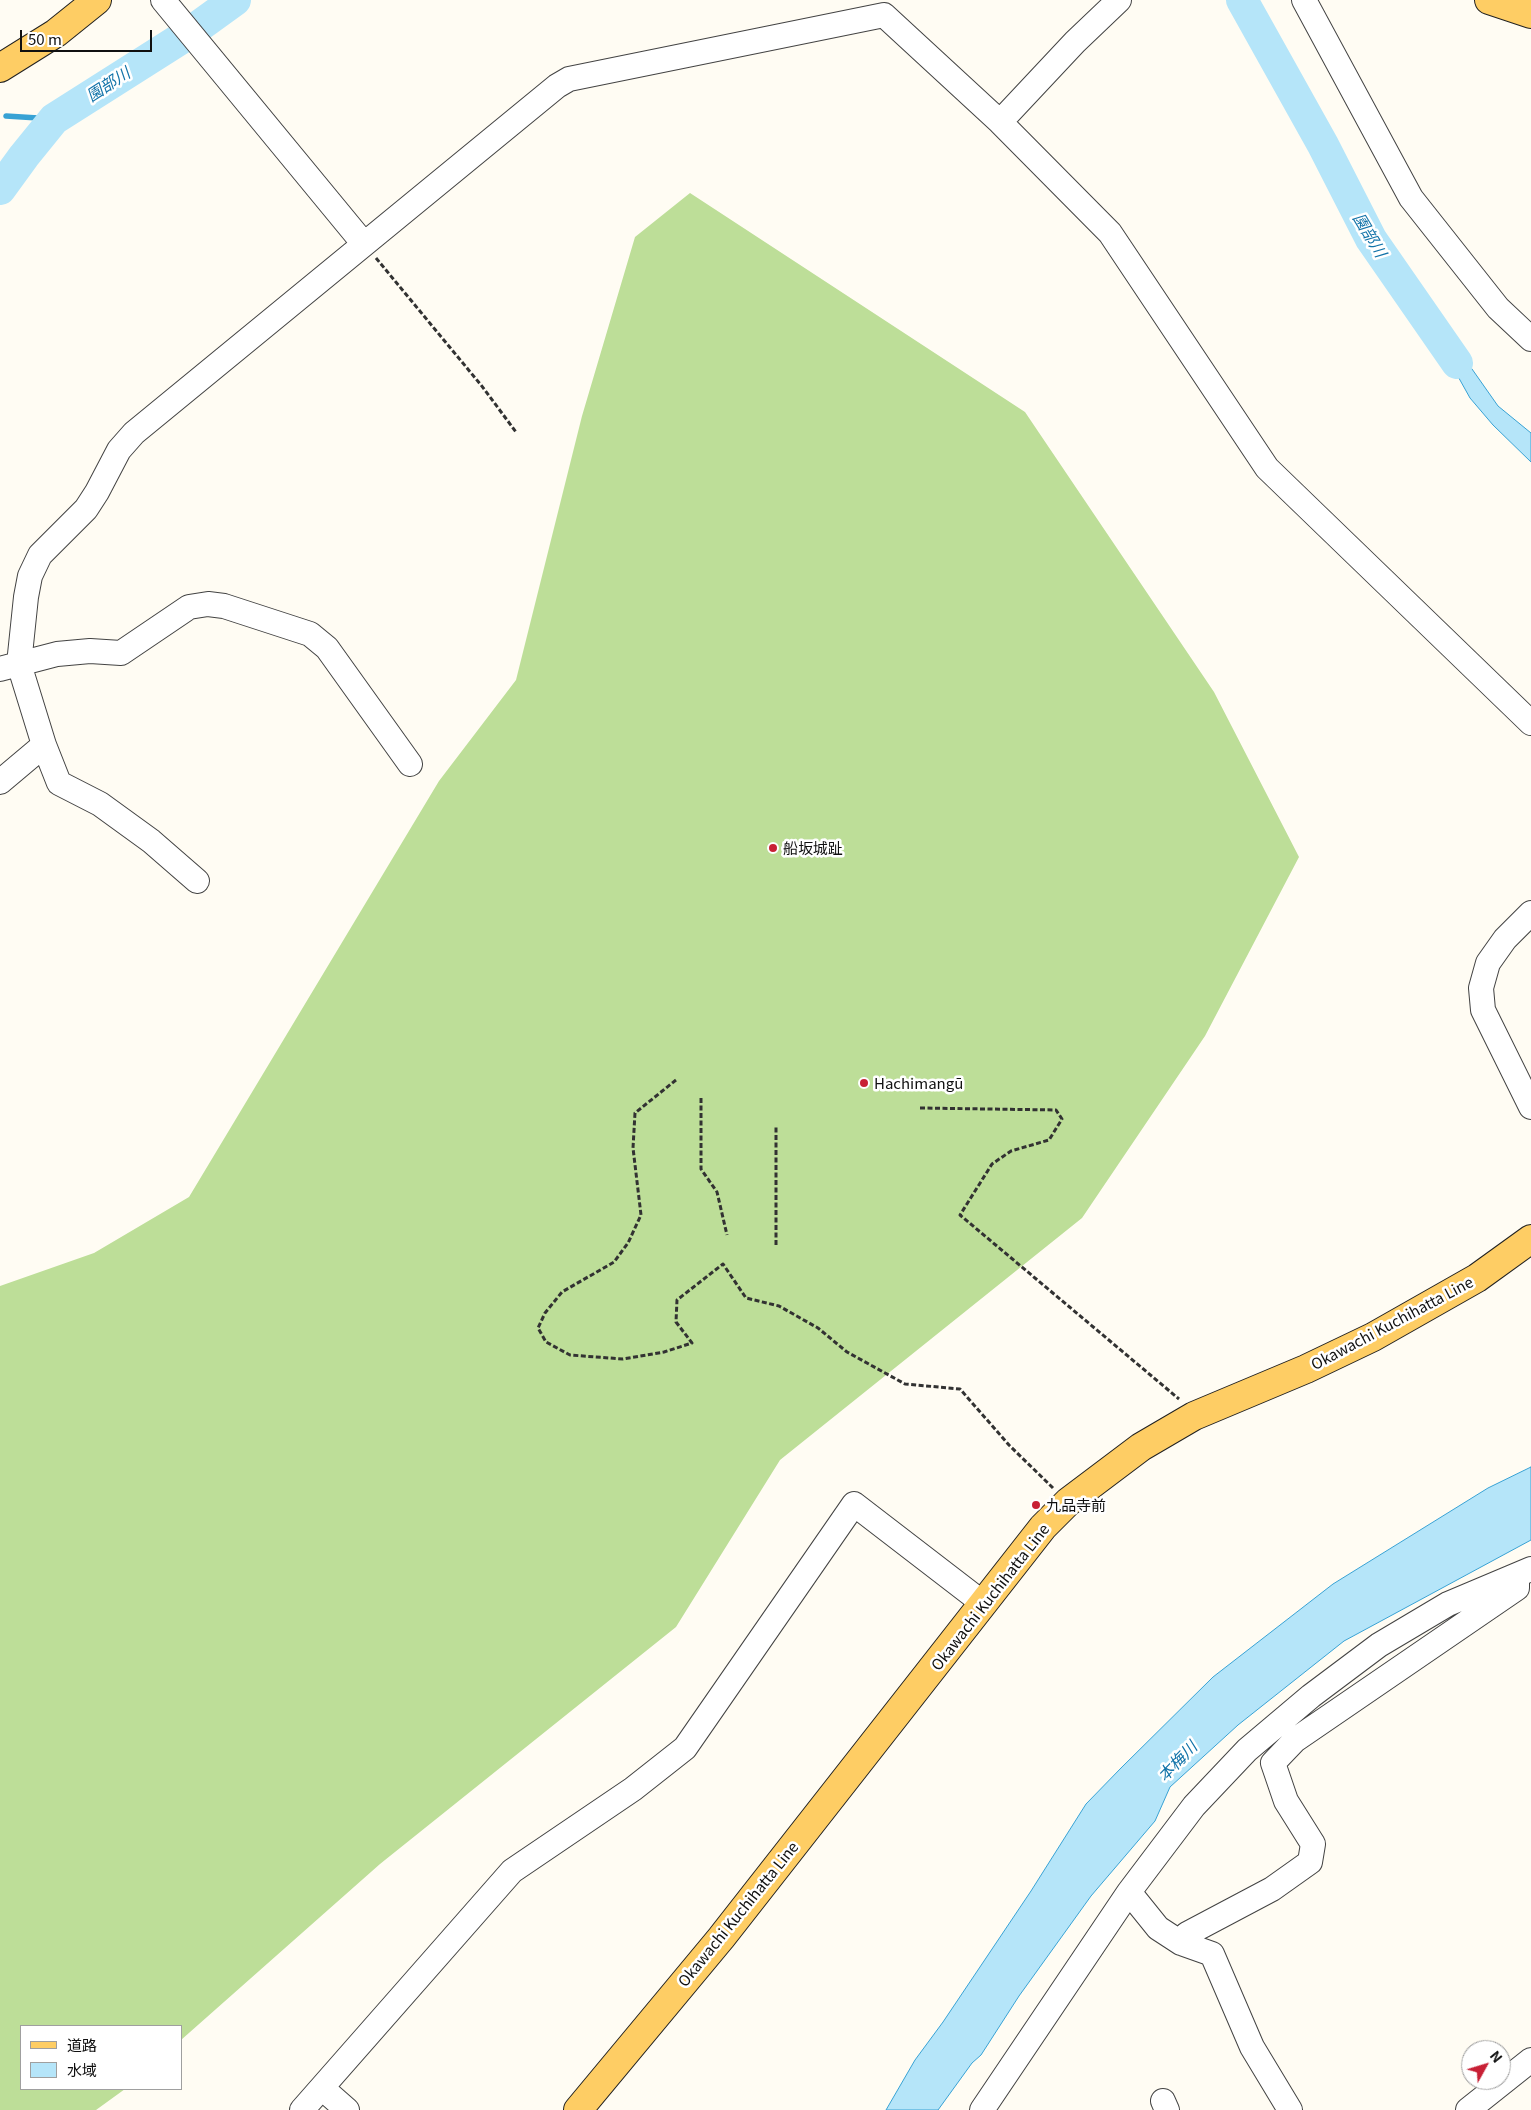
<!DOCTYPE html>
<meta charset="utf-8">
<style>
body{margin:0}
#map{position:relative;width:1531px;height:2110px;overflow:hidden;background:#fffcf3;font-family:Georgia,"Noto Sans JP",serif}
canvas{display:block}
.legend{position:absolute;left:20px;top:2025px;width:162px;height:65px;box-sizing:border-box;background:#fff;border:1px solid #9f9f9f;margin:0;padding:6px 9px;list-style:none;font-size:15px;color:#101010}
.legend li{display:flex;align-items:center;gap:10px;height:25px}
.legend b{width:25px;border:1px solid #9f9f9f}
.north{position:absolute;left:1461px;top:2040px;width:50px;height:50px;box-sizing:border-box;background:#fff;border:1px solid #9f9f9f;border-radius:50%;rotate:51deg;font-size:14px;font-weight:700;line-height:20px;text-align:center;color:#101010}
.north::after{content:'';display:block;margin:auto;width:18px;height:22px;background:#c82035;clip-path:polygon(50% 0,100% 100%,50% 72%,0 100%)}
.scale{position:absolute;left:20px;top:30px;width:132px;height:22px;box-sizing:border-box;border:2px solid #101010;border-top:0;padding-left:6px;font-size:15px;line-height:18px;white-space:nowrap;color:#101010;-webkit-text-stroke:4px #fff;paint-order:stroke}
</style>
<div id="map">
<canvas width="1531" height="2110"></canvas>
<ul class="legend">
<li><b style="height:6px;background:#fecd64"></b>道路</li>
<li><b style="height:14px;background:#b5e5f9"></b>水域</li>
</ul>
<div class="north">N</div>
<div class="scale">50 m</div>
</div>
<script>
const context = document.querySelector('canvas').getContext('2d');
context.lineJoin = 'round';
function paint(path, color) {
  context.fillStyle = color;
  context.fill(path, 'evenodd');
}
function poly(rows) {
  const path = new Path2D();
  for (const r of rows) {
    path.moveTo(r[0], r[1]);
    for (let i = 2; i < r.length; i += 2) path.lineTo(r[i], r[i + 1]);
  }
  return path;
}
function trace(path, color, width, dash) {
  context.strokeStyle = color;
  context.lineWidth = width;
  context.lineCap = dash ? 'butt' : 'round';
  context.setLineDash(dash || []);
  context.stroke(path);
}
function write(font, color, halo, rows, align = 'center') {
  context.font = font + ' Georgia,"Noto Sans JP",serif';
  context.lineWidth = 5;
  context.setLineDash([]);
  context.textBaseline = 'middle';
  context.strokeStyle = halo;
  context.fillStyle = color;
  for (const [text, x, y, turn = 0] of rows) {
    context.save();
    context.translate(x, y);
    context.rotate((+turn || 0) * Math.PI / 180);
    context.textAlign = isNaN(turn) ? turn : align;
    if (halo) context.strokeText(text, 0, 0);
    context.fillText(text, 0, 0);
    context.restore();
  }
}
const forest = poly([
 [690,193,1025,412,1214,692,1299,857,1205,1036,1082,1218,780,1460,676,1627,380,1864,181,2040,181,2026,21,2026,21,2089,125,2089,96,2110,0,2110,0,1286,94,1253,189,1197,439,781,516,680,582,416,635,237]
]);
const water = poly([
 [1412,294,1472,369,1498,406,1531,433,1531,462,1493,425,1470,398,1412,294],
 [1531,1467,1531,1540,1344,1641,1238,1725,1170,1787,1155,1821,1091,1896,1019,1996,981,2055,972,2063,938,2110,886,2110,915,2060,943,2022,1031,1891,1086,1804,1121,1768,1213,1677,1333,1584,1488,1488,1531,1467]
]);
const stream = poly([
 [6,116,54,119]
]);
const river = poly([
 [1242,0,1323,145,1371,239,1457,363],
 [0,189,24,156,54,119,188,34,235,0]
]);
const path = poly([
 [376,258,481,385,516,432],
 [676,1080,635,1113,633,1148,641,1215,628,1243,614,1262,562,1292,545,1313,538,1328,546,1342,570,1355,623,1359,664,1352,692,1343,676,1322,677,1300,723,1264,746,1298,779,1306,818,1328,847,1352,905,1384,960,1389,1009,1445,1053,1488],
 [701,1098,701,1169,717,1192,727,1235],
 [920,1108,1056,1110,1062,1119,1049,1140,1011,1151,992,1164,960,1215,1179,1399],
 [776,1245,776,1127]
]);
const minor = poly([
 [163,0,364,244],
 [1304,0,1411,198,1498,308,1531,339],
 [1000,122,1075,42,1119,0],
 [0,669,57,654,90,651,121,653,189,607,208,604,224,606,310,634,327,648,410,764],
 [0,782,44,745],
 [197,881,151,841,100,804,59,783,44,745,19,664,26,597,30,576,40,555,86,509,97,492,119,450,134,433,557,86,569,79,884,15,1000,122,1110,233,1267,468,1531,723],
 [1531,913,1505,939,1488,963,1481,988,1483,1010,1531,1107],
 [1129,1892,1158,1928,1181,1943,1212,1954,1252,2047,1290,2110],
 [1181,1943,1187,1934,1272,1889,1310,1862,1313,1844,1286,1801,1273,1763,1295,1740,1517,1588,1517,1578],
 [322,2088,347,2110],
 [1163,2101,1167,2110],
 [302,2110,512,1871,633,1789,685,1748,854,1504,984,1604],
 [982,2110,1129,1892,1194,1806,1247,1750,1311,1696,1379,1645,1448,1604,1531,1569],
 [1468,2110,1531,2060]
]);
const major = poly([
 [1489,0,1531,14],
 [0,68,56,33,97,0],
 [578,2110,721,1938,1043,1527,1068,1502,1141,1447,1194,1416,1306,1369,1373,1337,1477,1278,1531,1239]
]);
const markers = [
 [773,848,5,"#c82035"],
 [864,1083,5,"#c82035"],
 [1036,1505,5,"#c82035"]
];
const poiNames = [
 ["船坂城趾",783,848],
 ["Hachimangū",874,1083],
 ["九品寺前",1046,1505]
];
const streetNames = [
 ["Okawachi Kuchihatta Line",1392,1323,-28],
 ["Okawachi Kuchihatta Line",990,1597,-52],
 ["Okawachi Kuchihatta Line",738,1914,-51]
];
const waterNames = [
 ["園部川",108,84,-33],
 ["園部川",1370,235,59],
 ["本梅川",1177,1761,-46]
];
paint(forest, '#bdde98');
paint(water, '#b5e5f9');
trace(water, '#38a2d4', 1);
trace(stream, '#38a2d4', 5.5);
trace(river, '#b5e5f9', 32);
trace(minor, '#434343', 26);
trace(major, '#212121', 30);
trace(path, '#323232', 3, [5, 2.5]);
trace(minor, '#fff', 24);
trace(major, '#fecd64', 28);
for (const [x, y, r, color] of markers) {
  const dot = new Path2D();
  dot.arc(x, y, r, 0, 2 * Math.PI);
  context.fillStyle = color;
  context.fill(dot);
  trace(dot, '#fff', 2);
}
write('15px', '#101010', '#fff', poiNames, 'left');
write('15px', '#101010', '#fff', streetNames);
write('italic 16px', '#1273a9', '#fff', waterNames);
</script>
